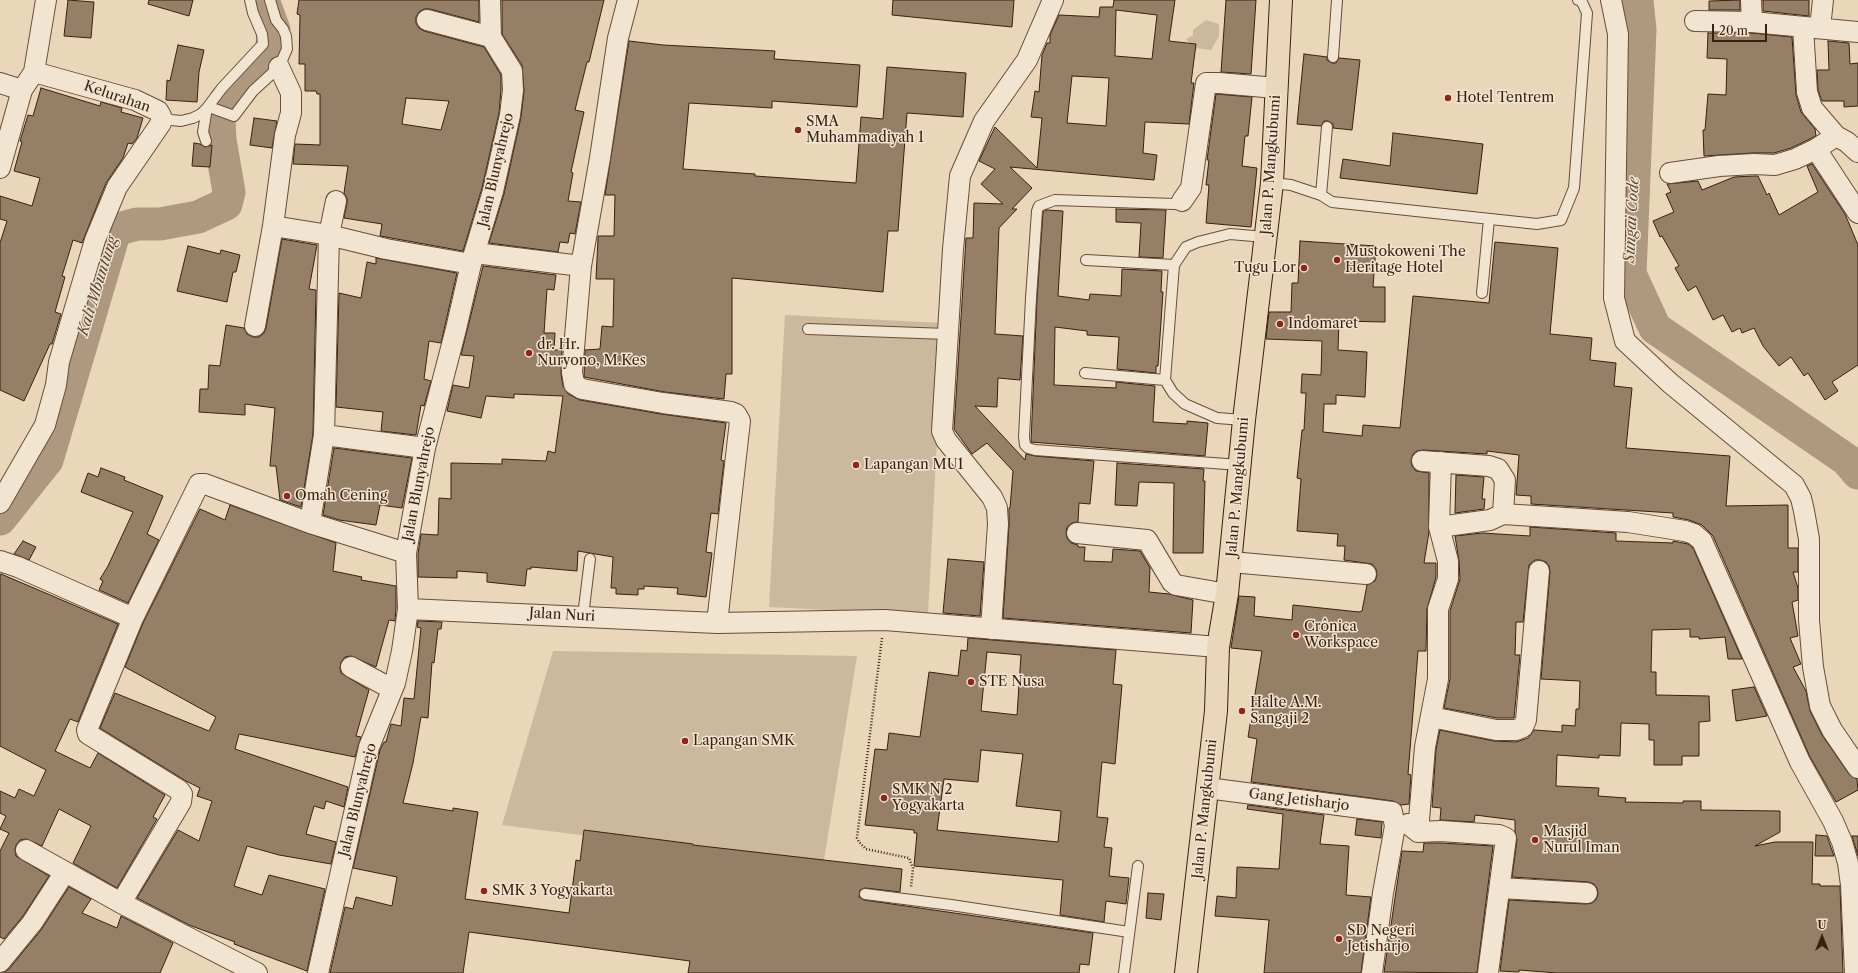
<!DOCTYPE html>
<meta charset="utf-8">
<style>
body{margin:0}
#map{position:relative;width:1858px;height:973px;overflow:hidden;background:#ead7b9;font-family:"Libre Caslon Text",serif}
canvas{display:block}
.north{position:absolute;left:1802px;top:917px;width:40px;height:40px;-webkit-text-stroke:3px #f1e5d2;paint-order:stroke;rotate:0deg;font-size:11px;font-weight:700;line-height:16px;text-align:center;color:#3b1f0f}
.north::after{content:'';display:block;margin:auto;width:14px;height:18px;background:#3b1f0f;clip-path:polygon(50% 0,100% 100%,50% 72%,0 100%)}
.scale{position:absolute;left:1712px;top:24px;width:55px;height:18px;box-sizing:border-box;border:2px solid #3b1f0f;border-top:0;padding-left:5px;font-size:12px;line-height:14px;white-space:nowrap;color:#3b1f0f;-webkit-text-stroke:3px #f1e5d2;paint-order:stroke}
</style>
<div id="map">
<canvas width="1858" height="973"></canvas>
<div class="north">U</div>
<div class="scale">20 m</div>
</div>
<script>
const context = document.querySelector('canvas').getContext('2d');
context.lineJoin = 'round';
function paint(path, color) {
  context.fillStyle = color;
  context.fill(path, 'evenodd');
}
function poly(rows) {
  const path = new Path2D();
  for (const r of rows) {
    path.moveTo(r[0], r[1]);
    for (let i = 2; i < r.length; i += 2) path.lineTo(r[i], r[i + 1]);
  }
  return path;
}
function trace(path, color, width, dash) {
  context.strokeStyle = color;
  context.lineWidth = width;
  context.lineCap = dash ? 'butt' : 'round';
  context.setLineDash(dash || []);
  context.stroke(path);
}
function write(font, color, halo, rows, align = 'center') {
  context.font = font + ' "Libre Caslon Text",serif';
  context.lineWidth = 3;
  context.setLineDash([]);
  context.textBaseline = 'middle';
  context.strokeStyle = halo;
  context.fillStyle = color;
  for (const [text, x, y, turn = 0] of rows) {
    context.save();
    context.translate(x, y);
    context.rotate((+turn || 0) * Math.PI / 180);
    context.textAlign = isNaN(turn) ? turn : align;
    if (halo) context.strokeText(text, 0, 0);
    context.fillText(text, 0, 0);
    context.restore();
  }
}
const green = poly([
 [1206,20,1219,24,1219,36,1211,50,1194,48,1186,39,1193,35,1193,30],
 [785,315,943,323,928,615,769,607],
 [553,651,857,656,823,866,502,825]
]);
const river = poly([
 [1637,0,1640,30,1630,274,1655,328,1847,460,1858,473],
 [0,519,47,460,115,230,137,224,160,224,198,217,226,204,229,192,220,140,219,119,225,101,238,87,264,63,271,52,274,30,263,0]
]);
const building = poly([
 [68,0,94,2,91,38,64,36,68,0],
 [149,0,193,0,189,16,148,4,149,0],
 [299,0,479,0,479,22,430,9,424,9,419,12,416,17,416,23,419,28,424,31,484,47,501,75,501,90,499,113,482,188,463,251,380,236,382,224,344,218,347,203,347,198,344,193,348,166,293,164,295,144,320,145,320,94,317,94,316,91,305,91,305,64,299,64,300,15,297,14,299,0],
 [406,98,449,101,441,130,402,124,406,98],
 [502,0,604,0,589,62,587,62,575,110,584,112,571,172,573,173,568,201,581,202,575,234,570,233,568,243,560,242,558,252,489,243,504,194,521,117,524,91,522,65,502,34,502,0],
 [893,0,1014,0,1012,27,892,15,893,0],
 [1114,0,1175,0,1169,41,1196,44,1191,83,1194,83,1189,124,1145,122,1143,153,1157,155,1154,180,1010,167,1032,188,1012,209,1017,209,999,228,995,334,1023,336,1020,380,998,378,997,407,975,406,1025,460,1026,454,1035,456,1094,461,1090,504,1079,503,1078,522,1072,523,1067,527,1066,532,1067,538,1071,543,1078,545,1078,547,1085,547,1084,561,1112,562,1113,549,1140,551,1150,568,1149,592,1169,594,1193,600,1191,633,1003,618,1009,525,1009,508,1010,508,1013,471,987,443,972,454,954,429,966,238,973,238,974,203,1003,204,981,184,995,169,979,161,995,127,1037,168,1042,118,1031,117,1035,91,1039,92,1042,55,1047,43,1050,43,1050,35,1059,15,1099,17,1100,7,1113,7,1114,0],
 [1116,10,1157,15,1152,59,1115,56,1116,10],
 [1072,76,1109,78,1106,126,1067,123,1072,76],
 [1226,0,1256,0,1251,74,1221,72,1226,0],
 [1740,0,1740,10,1709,10,1709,1,1740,0],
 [1763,0,1809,0,1809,16,1763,11,1763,0],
 [1708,33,1751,33,1792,37,1796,95,1801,112,1815,129,1816,136,1791,148,1774,153,1753,153,1704,156,1703,130,1705,130,1708,94,1726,95,1727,59,1707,58,1708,33],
 [629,41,663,45,775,51,774,59,860,65,857,107,772,101,772,108,689,103,683,169,755,174,755,176,856,183,861,117,883,119,887,67,966,73,963,117,907,113,898,231,888,231,883,292,732,278,732,374,726,374,724,399,665,392,584,377,585,350,600,349,602,326,613,327,614,279,596,279,598,239,598,236,614,236,615,195,605,195,629,41],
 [1828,41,1849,43,1850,64,1858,63,1858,106,1844,107,1844,101,1822,101,1818,90,1817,70,1829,70,1828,41],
 [178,45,204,50,199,72,197,102,166,100,167,80,170,81,178,45],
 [1304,54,1327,57,1327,60,1332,63,1336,63,1339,58,1360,60,1352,130,1333,128,1333,124,1328,121,1324,121,1321,126,1297,124,1304,54],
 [41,88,100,106,101,102,122,108,121,112,143,118,137,138,132,144,128,143,123,158,106,183,82,243,73,240,62,276,65,277,55,312,61,314,52,344,50,344,24,401,0,390,0,243,7,221,0,219,0,196,32,206,40,178,14,171,22,142,20,141,28,115,33,116,41,88],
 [1216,94,1252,97,1248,136,1245,136,1242,166,1257,168,1251,227,1206,223,1209,185,1206,185,1209,160,1207,160,1216,94],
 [254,118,277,121,272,148,250,145,254,118],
 [1393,133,1483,144,1477,194,1340,178,1343,159,1390,166,1393,133],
 [194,143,200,144,205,147,212,145,210,167,192,166,194,143],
 [1812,164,1845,214,1858,245,1858,365,1832,382,1838,391,1825,400,1808,373,1804,376,1791,357,1779,366,1763,346,1754,328,1742,333,1740,328,1732,332,1723,315,1713,320,1696,286,1688,291,1675,268,1679,266,1662,236,1660,237,1653,221,1674,212,1666,194,1671,192,1667,184,1698,181,1702,190,1734,177,1754,176,1758,176,1767,195,1769,193,1779,215,1818,192,1807,166,1812,164],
 [1116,209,1166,210,1163,258,1139,257,1141,223,1116,222,1116,209],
 [1046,210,1063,211,1058,296,1089,300,1090,294,1121,296,1122,269,1162,271,1161,292,1163,292,1158,366,1156,366,1156,373,1117,369,1119,337,1087,335,1087,331,1055,327,1054,385,1116,388,1116,382,1155,386,1153,422,1187,424,1187,421,1208,423,1205,456,1031,442,1037,298,1043,212,1046,210],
 [282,239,317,245,309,289,316,290,313,434,301,507,280,500,276,466,270,466,275,408,245,404,245,415,199,412,200,389,208,389,209,365,220,366,226,325,244,328,247,334,253,337,259,337,264,333,266,328,282,239],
 [1300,241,1376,246,1373,287,1385,287,1385,322,1339,321,1338,350,1367,352,1365,397,1336,395,1336,404,1324,404,1323,432,1362,436,1363,425,1400,428,1413,296,1489,303,1495,242,1558,248,1550,334,1592,338,1590,360,1616,363,1614,386,1632,388,1626,448,1730,456,1726,506,1788,505,1788,548,1798,548,1798,572,1793,572,1798,588,1798,600,1792,602,1798,636,1790,638,1801,664,1793,667,1806,691,1810,711,1822,735,1849,774,1857,779,1858,790,1836,802,1810,757,1713,536,1702,525,1689,520,1673,517,1673,513,1531,504,1531,496,1516,495,1519,455,1487,451,1487,454,1423,450,1417,451,1413,454,1411,461,1412,466,1416,471,1429,473,1429,532,1424,563,1436,563,1436,577,1427,609,1426,651,1418,651,1408,774,1411,775,1409,804,1401,805,1393,801,1251,782,1257,739,1248,737,1262,651,1231,648,1239,596,1255,597,1254,616,1292,620,1293,605,1359,612,1362,611,1367,585,1375,581,1377,575,1376,569,1372,564,1344,560,1345,546,1337,546,1338,534,1297,531,1301,479,1297,478,1302,430,1304,430,1306,393,1301,393,1302,374,1321,375,1322,341,1266,339,1269,312,1291,312,1292,283,1298,283,1300,241],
 [188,246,220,254,221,250,240,255,236,272,233,272,227,302,177,291,188,246],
 [376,258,457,273,441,343,429,341,424,379,431,381,424,406,421,405,416,435,381,431,383,412,336,407,339,293,361,298,367,262,376,264,376,258],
 [483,266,556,275,554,290,547,289,544,333,555,333,554,350,562,350,561,374,563,386,568,394,580,400,661,414,726,423,721,460,724,461,718,514,711,513,706,552,712,553,706,597,677,594,678,588,644,586,644,589,638,589,638,595,616,594,616,588,611,588,613,557,578,551,577,571,531,567,531,569,527,569,525,586,487,582,487,573,457,571,457,578,418,577,418,554,421,534,438,535,439,498,451,499,451,463,502,464,502,459,546,461,548,451,555,453,563,396,514,394,514,398,486,396,481,418,447,411,453,385,469,388,474,356,461,355,483,266],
 [334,448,412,458,402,508,380,505,376,525,339,520,323,515,334,448],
 [1117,463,1204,469,1203,481,1205,481,1203,553,1173,553,1174,483,1139,482,1137,506,1115,505,1117,463],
 [101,468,125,477,124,480,163,496,147,534,159,540,128,603,99,590,103,581,100,579,108,566,133,512,81,492,88,473,98,477,101,468],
 [1456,475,1484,477,1482,499,1485,499,1484,509,1455,513,1456,475],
 [230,505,336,543,333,571,362,577,361,580,396,586,396,608,395,621,389,620,376,667,351,656,345,657,341,662,340,668,341,673,369,690,356,736,361,737,355,757,239,734,235,749,348,787,344,807,326,801,324,809,314,806,306,834,336,842,331,864,279,855,247,846,234,886,262,895,269,875,325,889,307,971,234,944,235,942,189,925,137,898,178,830,199,841,212,801,197,796,200,788,186,781,100,728,115,693,209,731,216,717,125,667,143,623,200,509,225,520,230,505],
 [1530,527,1616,533,1616,541,1673,543,1673,541,1688,544,1693,548,1742,659,1728,659,1725,637,1699,639,1699,637,1690,637,1690,629,1652,630,1651,672,1656,672,1656,695,1709,696,1710,721,1699,722,1699,756,1682,756,1682,765,1654,765,1654,740,1649,740,1649,724,1621,723,1620,756,1599,755,1599,758,1557,755,1556,786,1599,788,1598,796,1626,798,1625,802,1683,803,1683,801,1701,801,1701,810,1780,811,1780,832,1755,846,1775,842,1813,842,1812,884,1820,884,1820,886,1840,886,1843,973,1557,973,1519,970,1519,972,1500,971,1509,900,1586,904,1592,903,1596,900,1598,894,1597,888,1594,884,1588,882,1512,877,1517,840,1515,831,1515,820,1475,815,1474,822,1440,820,1441,808,1432,807,1436,749,1440,730,1494,741,1516,742,1528,738,1534,730,1562,732,1562,725,1575,726,1576,709,1579,709,1580,681,1541,679,1550,572,1549,566,1546,562,1540,560,1535,560,1529,565,1523,622,1516,622,1515,655,1520,655,1514,718,1497,718,1444,708,1450,679,1450,611,1460,579,1459,561,1455,536,1482,533,1530,536,1530,527],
 [23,541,36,547,29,560,14,554,23,541],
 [948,559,984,562,980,616,943,613,948,559],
 [1,574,118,624,78,722,70,719,55,751,90,768,98,753,165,795,153,817,157,819,117,888,73,863,91,826,59,809,42,846,26,839,20,840,16,845,15,850,16,856,49,876,23,916,4,939,0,937,0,851,9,833,0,829,6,816,0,813,0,791,15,798,19,789,34,796,46,770,0,746,0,576,1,574],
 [418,621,442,622,441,629,438,629,434,663,432,662,428,718,421,717,413,763,403,803,453,811,453,808,478,812,465,899,569,913,576,860,580,861,584,830,693,844,693,845,902,869,900,892,865,888,860,890,859,897,864,900,1093,933,1089,965,1080,964,1079,973,688,973,690,961,469,932,463,973,330,973,345,907,353,909,356,897,392,906,397,877,353,868,380,750,384,742,386,742,391,724,401,726,404,698,414,699,421,628,417,627,418,621],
 [968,638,1116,650,1113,684,1122,685,1115,764,1102,762,1097,817,1108,818,1104,847,1112,848,1109,876,1129,878,1126,904,1106,901,1104,922,1060,915,1063,880,914,866,917,833,914,833,914,830,865,825,875,749,887,750,889,733,920,737,929,672,958,676,961,650,967,651,968,638],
 [987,652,1021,655,1017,715,981,711,987,652],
 [981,750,1023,754,1016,806,1061,811,1058,842,937,830,944,779,978,782,981,750],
 [1754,687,1767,716,1736,721,1732,690,1754,687],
 [1248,805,1324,815,1320,844,1349,846,1346,895,1371,897,1361,973,1264,973,1269,920,1215,916,1217,896,1236,898,1237,867,1279,869,1283,814,1247,809,1248,805],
 [1357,819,1382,822,1381,838,1355,835,1357,819],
 [1816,835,1827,836,1834,856,1815,856,1816,835],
 [1852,836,1858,836,1858,856,1853,839,1852,836],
 [1424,843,1441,843,1493,846,1477,973,1384,972,1402,851,1423,852,1424,843],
 [69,887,91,899,82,913,117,928,121,916,173,943,160,973,2,973,9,969,41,930,69,887],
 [1148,893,1164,894,1161,920,1146,918,1148,893]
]);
const path = poly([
 [882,638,857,838,859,842,866,849,909,858,913,868,911,887]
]);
const service = poly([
 [1333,57,1337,0],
 [161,116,171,120,181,121,193,118,201,114,207,108,212,108,234,116,253,91,279,67,287,49,286,36,283,29,276,20,270,0],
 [206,141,203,132,207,108,222,88,263,44,262,34,253,13,250,0],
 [1272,183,1291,185,1321,195,1332,202,1537,224,1561,220,1574,188,1587,13,1581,0,1578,0],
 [1321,195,1327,127],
 [1182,201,1174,204,1055,200,1039,206,1037,211,1031,298,1024,437,1025,445,1028,448,1035,450,1240,465],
 [1086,260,1174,265],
 [1482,293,1489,219],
 [808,329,947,334],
 [1085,373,1165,380],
 [1244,420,1217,418,1185,404,1173,393,1165,380,1174,265,1186,247,1198,242,1230,234,1265,237],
 [583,616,590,559],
 [865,894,951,905,1129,932],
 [1124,973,1138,866]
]);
const minor = poly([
 [628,0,618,38,600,158,581,266,572,372,574,384,582,389,663,403,731,412,736,414,740,421,717,623],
 [1611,0,1618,34,1614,298,1625,341,1670,383,1794,485,1801,498,1804,511,1809,539,1809,620,1813,667,1820,706,1832,730,1858,768],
 [1751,0,1752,22],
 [427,20,491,37],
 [1695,21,1752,22,1858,32],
 [1803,27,1807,92,1812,108,1836,136,1847,142,1858,152],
 [1820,28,1823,0],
 [0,83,22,90],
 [1816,149,1858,213],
 [0,168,22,90,34,72,46,0],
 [1670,173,1719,166,1754,164,1775,165,1795,159,1816,149,1836,136],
 [1182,201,1191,188,1206,83,1219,83,1276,88],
 [273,226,329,235,386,249,471,264],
 [475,253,581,266],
 [255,326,273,226,285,135,291,113,291,93,279,67],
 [324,435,425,448],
 [1422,461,1489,466,1498,469,1505,480,1503,514,1628,522,1685,531,1694,534,1702,541,1800,762,1833,821,1842,842,1848,863,1851,885,1855,973],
 [0,503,45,425,56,385,59,362,95,240,117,187,161,123,161,116,158,111,135,100,34,72],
 [310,523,324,435,329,235,336,201],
 [1439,527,1490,520,1503,514],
 [1077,533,1147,540,1172,582,1176,585,1227,594],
 [0,561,18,567,133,618],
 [1231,562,1366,574],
 [408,609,717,623,885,620,1218,647],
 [991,629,998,524,997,508,992,497,946,440,942,431,953,249,960,176,984,121,1027,60,1053,0],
 [351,667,392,689],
 [1431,717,1496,730,1516,730,1523,727,1526,720,1539,571],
 [1207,788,1392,812,1395,826,1383,893,1372,973],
 [1408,824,1418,832,1441,831,1499,835,1506,838,1488,973],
 [1418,832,1425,747,1438,679,1438,609,1448,579,1448,561,1439,527,1441,462],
 [26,850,121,903,257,973],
 [1500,888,1587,893],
 [121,903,181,802,182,794,179,790,88,734,87,730,133,618,199,484,205,484,310,523,406,553],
 [0,962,32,923,65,872],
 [318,973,369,747,395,683,402,651,408,609,406,553,425,448,456,329,471,264,493,191,510,115,513,90,512,71,491,37,490,0]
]);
const primary = poly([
 [1186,973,1216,711,1218,647,1227,594,1244,420,1272,183,1281,0]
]);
const markers = [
 [1448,98,4,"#8f2418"],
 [798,130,4,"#8f2418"],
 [1337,260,4,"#8f2418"],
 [1304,268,4,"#8f2418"],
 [1280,324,4,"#8f2418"],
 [529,353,4,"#8f2418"],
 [856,465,4,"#8f2418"],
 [287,496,4,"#8f2418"],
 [1296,635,4,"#8f2418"],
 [971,682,4,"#8f2418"],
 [1242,711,4,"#8f2418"],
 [685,741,4,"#8f2418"],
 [884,798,4,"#8f2418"],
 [1535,840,4,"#8f2418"],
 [484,891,4,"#8f2418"],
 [1339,939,4,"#8f2418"]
];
const streetNames = [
 ["Kelurahan",117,97,19],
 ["Jalan P. Mangkubumi",1271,165,-86],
 ["Jalan Blunyahrejo",496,170,-77],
 ["Jalan Blunyahrejo",419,484,-79],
 ["Jalan P. Mangkubumi",1238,487,-85],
 ["Jalan Nuri",562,615,3],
 ["Jalan Blunyahrejo",358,800,-76],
 ["Gang Jetisharjo",1299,800,7],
 ["Jalan P. Mangkubumi",1205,809,-84]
];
const poiNames = [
 ["Hotel Tentrem",1456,98],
 ["SMA",806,122],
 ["Muhammadiyah 1",806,138],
 ["Mustokoweni The",1345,252],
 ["Heritage Hotel",1345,268],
 ["Tugu Lor",1296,268,"right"],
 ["Indomaret",1288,324],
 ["dr. Hr.",537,345],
 ["Nuryono, M.Kes",537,361],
 ["Lapangan MU1",864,465],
 ["Omah Cening",295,496],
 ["Crônica",1304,627],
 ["Workspace",1304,643],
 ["STE Nusa",979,682],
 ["Halte A.M.",1250,703],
 ["Sangaji 2",1250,719],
 ["Lapangan SMK",693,741],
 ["SMK N 2",892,790],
 ["Yogyakarta",892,806],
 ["Masjid",1543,832],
 ["Nurul Iman",1543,848],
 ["SMK 3 Yogyakarta",492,891],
 ["SD Negeri",1347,931],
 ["Jetisharjo",1347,947]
];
const waterNames = [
 ["Sungai Code",1632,220,-87],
 ["Kali Mbuntung",98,286,-73]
];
paint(green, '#ccb89c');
trace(river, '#ae987f', 33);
paint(building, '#967f67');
trace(building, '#3b1f0f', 1);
trace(service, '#674d3a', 12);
trace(minor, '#674d3a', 22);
trace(primary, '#3b1f0f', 24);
trace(path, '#3b1f0f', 2.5, [1, 2]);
trace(service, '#f1e5d2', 10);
trace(minor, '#f1e5d2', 20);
trace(primary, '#ead7b9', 22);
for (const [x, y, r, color] of markers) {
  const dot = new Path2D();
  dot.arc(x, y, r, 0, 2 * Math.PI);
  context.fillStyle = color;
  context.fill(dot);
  trace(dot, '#f1e5d2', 1.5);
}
write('14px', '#3b1f0f', '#f1e5d2', streetNames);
write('14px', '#3b1f0f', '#f1e5d2', poiNames, 'left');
write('italic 15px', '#634936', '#f1e5d2', waterNames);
</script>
